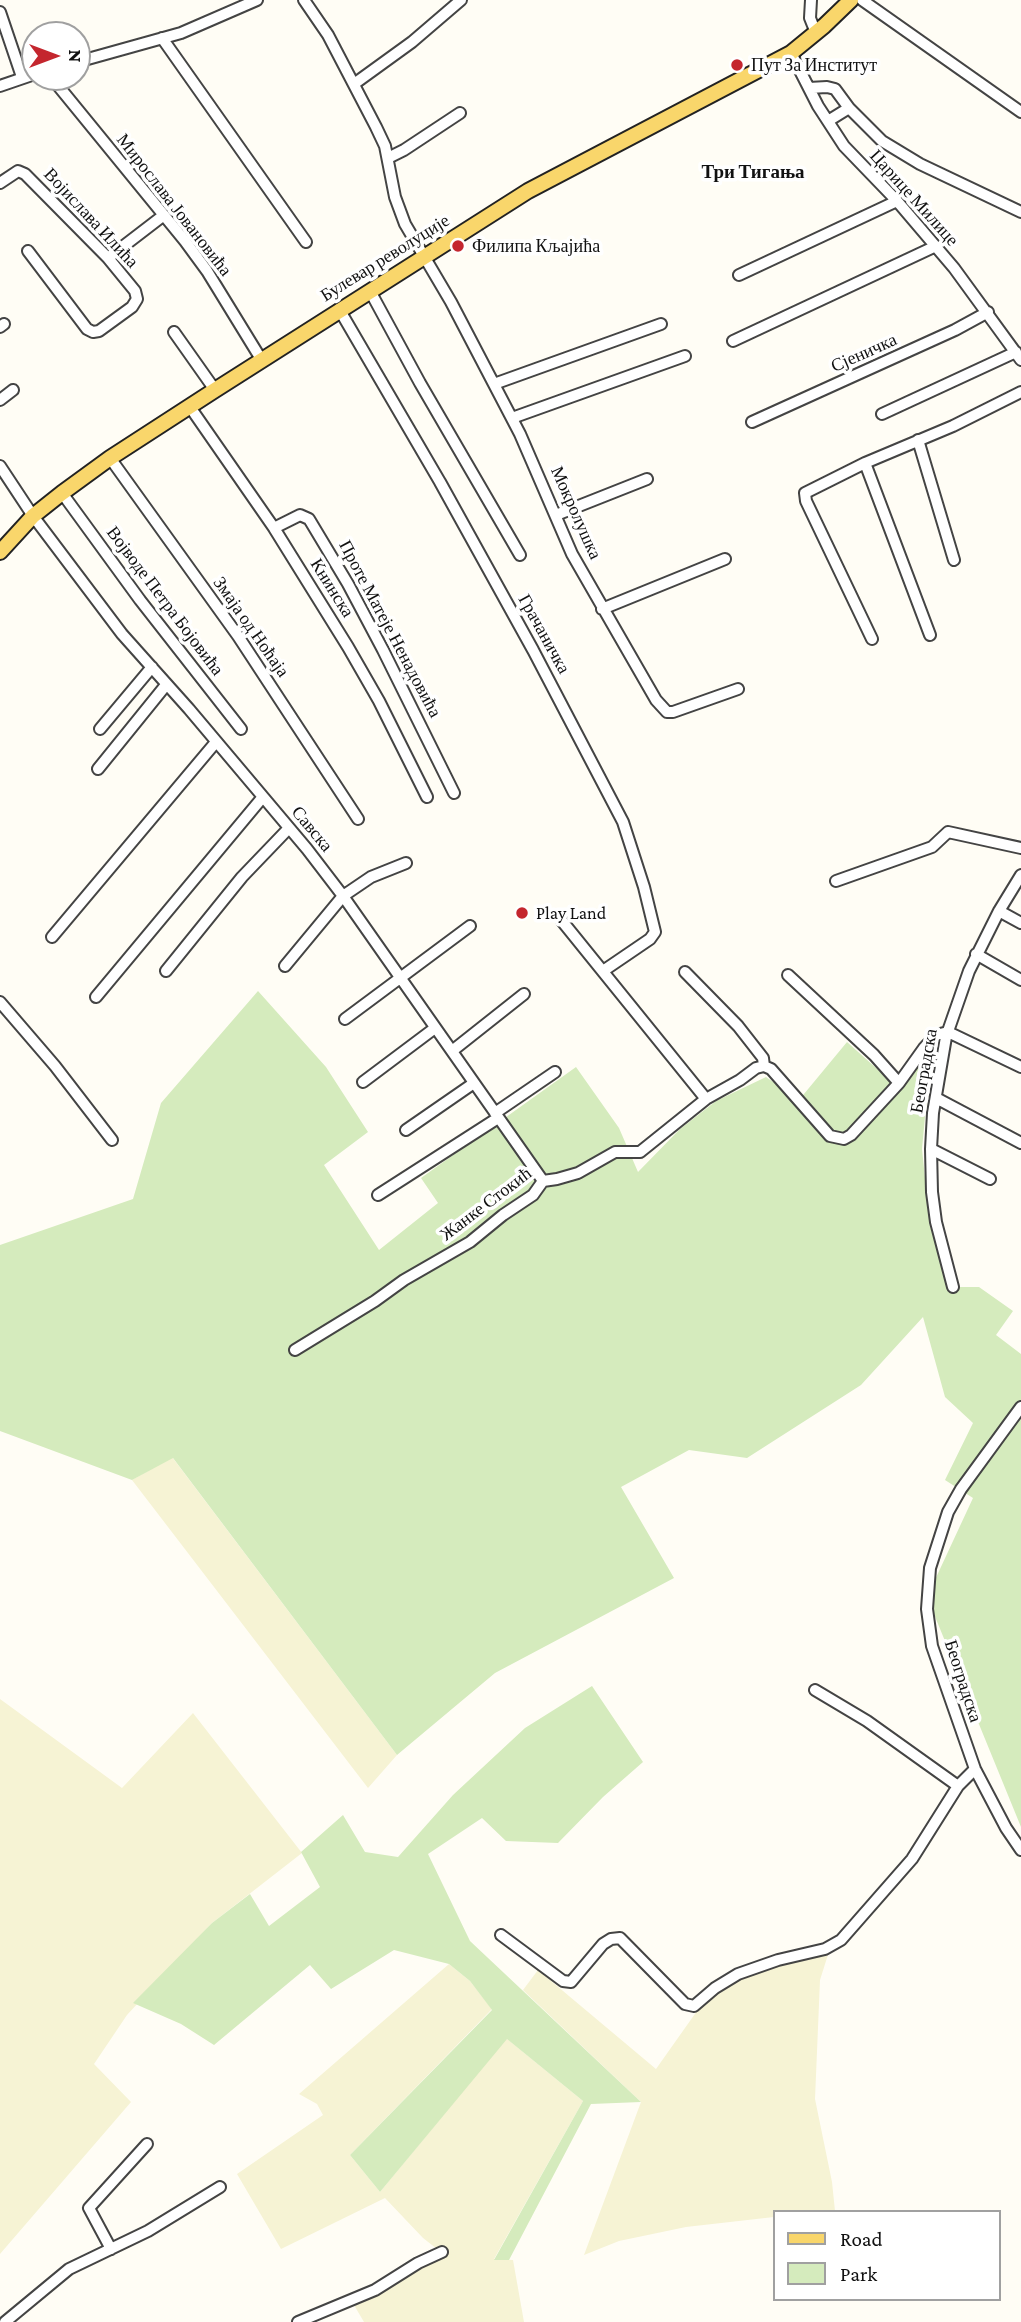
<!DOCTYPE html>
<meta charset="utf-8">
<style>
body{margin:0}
#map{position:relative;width:1021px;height:2322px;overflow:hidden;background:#fffdf5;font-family:"Crimson Pro",serif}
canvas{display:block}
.legend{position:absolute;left:773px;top:2210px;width:228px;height:91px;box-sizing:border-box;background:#fff;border:2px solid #a0a0a0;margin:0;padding:9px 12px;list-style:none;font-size:21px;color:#111}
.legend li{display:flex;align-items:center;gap:14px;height:35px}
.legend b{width:35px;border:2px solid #a0a0a0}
.north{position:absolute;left:21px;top:21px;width:70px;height:70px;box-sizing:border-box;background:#fff;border:2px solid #a0a0a0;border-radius:50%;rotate:90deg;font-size:19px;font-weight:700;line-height:28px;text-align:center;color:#111}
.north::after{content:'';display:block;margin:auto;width:24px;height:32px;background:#c4262e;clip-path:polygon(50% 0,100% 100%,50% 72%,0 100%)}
</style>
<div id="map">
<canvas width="1021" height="2322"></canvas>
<ul class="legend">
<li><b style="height:9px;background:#f9d66b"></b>Road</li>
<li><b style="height:19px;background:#d5ebbd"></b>Park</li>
</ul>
<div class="north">N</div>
</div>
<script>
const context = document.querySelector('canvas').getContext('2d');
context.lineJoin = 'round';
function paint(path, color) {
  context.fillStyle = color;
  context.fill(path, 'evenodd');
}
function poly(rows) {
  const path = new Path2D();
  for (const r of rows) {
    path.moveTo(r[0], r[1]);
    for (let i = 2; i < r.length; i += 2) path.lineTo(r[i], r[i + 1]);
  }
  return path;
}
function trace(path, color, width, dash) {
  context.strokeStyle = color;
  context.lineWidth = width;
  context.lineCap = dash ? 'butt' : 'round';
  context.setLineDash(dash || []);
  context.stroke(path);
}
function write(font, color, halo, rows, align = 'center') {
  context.font = font + ' "Crimson Pro",serif';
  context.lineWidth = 7;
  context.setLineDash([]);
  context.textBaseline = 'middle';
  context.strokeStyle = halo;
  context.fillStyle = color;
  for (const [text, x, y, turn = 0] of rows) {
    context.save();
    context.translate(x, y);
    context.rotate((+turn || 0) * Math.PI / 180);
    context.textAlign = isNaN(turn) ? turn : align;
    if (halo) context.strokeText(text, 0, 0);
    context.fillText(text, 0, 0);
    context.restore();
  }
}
const farmland = poly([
 [172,1457,397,1755,368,1788,132,1480],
 [0,1699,122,1788,193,1713,302,1853,212,1923,127,2015,94,2064,131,2102,0,2254],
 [831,1945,820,1980,815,2099,832,2182,835,2211,774,2212,774,2217,686,2227,619,2241,584,2255,641,2102,523,1990,538,1970,656,2069,709,1994,763,1965],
 [449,1964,470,1981,492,2009,350,2155,380,2192,506,2038,583,2101,494,2259,513,2260,524,2322,364,2322,351,2300,441,2252,423,2238,385,2198,281,2249,237,2174,323,2115,317,2104,299,2094]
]);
const green = poly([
 [258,991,326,1067,368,1132,324,1165,379,1250,438,1203,421,1178,576,1067,619,1128,638,1172,680,1129,716,1101,766,1077,799,1100,847,1042,894,1084,931,1053,922,1149,930,1226,948,1287,979,1287,1013,1311,996,1335,1021,1354,1021,1827,927,1597,973,1498,945,1480,973,1423,945,1397,923,1317,861,1385,747,1458,689,1450,621,1487,674,1578,495,1673,397,1755,173,1458,132,1480,0,1431,0,1245,133,1199,161,1103],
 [592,1686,643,1762,603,1797,558,1843,506,1841,482,1818,428,1854,470,1941,641,2102,591,2104,509,2260,494,2260,583,2101,507,2039,380,2192,350,2155,492,2010,470,1981,449,1964,394,1950,331,1989,310,1965,214,2045,181,2024,133,2003,212,1923,250,1894,269,1926,320,1887,301,1852,343,1815,365,1852,398,1857,453,1795,525,1728]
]);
const minor = poly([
 [304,0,328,35,376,127,385,146,395,197,405,224,451,302,520,434,572,554,656,700,667,712,673,712,738,689],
 [811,0,810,18,816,33],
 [862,0,1021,112],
 [0,12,22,77],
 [162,38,306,242],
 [791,53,818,106,844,146,897,201,954,268,1021,360],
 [77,62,181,33,257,0],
 [51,77,185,241,207,271,261,359],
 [354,84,412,42,461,0],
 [0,86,35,74],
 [809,88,827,87,835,89,849,108,882,141,920,164,1021,212],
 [828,121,849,108],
 [388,158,404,150,460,113],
 [0,183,18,171,25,174,108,258,135,291,137,299,132,307,99,331,93,332,87,329,28,251],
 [108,258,164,215],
 [739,275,897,201],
 [370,291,420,383,520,555],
 [339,309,440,482,533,650,623,822,644,887,655,932,650,939,603,971],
 [0,327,4,324],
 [174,332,215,390],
 [733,341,936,246],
 [494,384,661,324],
 [0,400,13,390],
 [190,407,274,528,348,647,379,701,427,797],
 [882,414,1016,352],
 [512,418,685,356],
 [752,422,955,330,988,312],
 [918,440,954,560],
 [110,458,238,636,358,819],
 [865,463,930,635],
 [0,466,33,516,122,634,189,709,307,849,343,896,543,1181],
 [62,493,140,600,241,729],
 [556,515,647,479],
 [274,528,300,515,309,519,348,584,383,650,454,793],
 [602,609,725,559],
 [872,639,806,501,805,493,865,463,953,426,1021,392],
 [100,729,152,667],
 [98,769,166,685],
 [836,881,932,847,948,832,1021,848],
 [999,911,1021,923],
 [562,921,706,1099],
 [52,937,216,742],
 [976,954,1021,980],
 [285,966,343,896,371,877,406,863],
 [166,971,242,877,289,828],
 [685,972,738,1026,763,1058,764,1066],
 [788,975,874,1055,899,1083],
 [96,997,262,798],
 [0,1002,55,1066,112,1140],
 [345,1019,470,926],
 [948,1032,1021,1067],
 [452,1051,524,994],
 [764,1066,771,1069,830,1136,844,1139,851,1135,899,1083,924,1048,936,1035,948,1032],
 [363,1082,435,1028],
 [936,1098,1021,1143],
 [495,1113,555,1072],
 [406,1130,474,1083],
 [931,1149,990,1179],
 [378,1195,498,1118],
 [953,1287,936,1222,932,1192,931,1149,933,1113,946,1037,969,971,999,911,1021,875],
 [295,1350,375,1301,404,1280,470,1242,503,1215,533,1195,543,1181,557,1179,578,1173,615,1152,640,1152,706,1099,740,1080,756,1068,764,1066],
 [1021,1407,961,1489,948,1512,930,1568,927,1609,932,1646,975,1769,1006,1828,1021,1850],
 [815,1690,867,1721,958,1786],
 [501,1935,563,1981,571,1982,603,1944,611,1939,620,1938,685,2004,694,2006,715,1988,738,1974,778,1960,825,1949,841,1940,912,1859,958,1786,975,1769],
 [111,2249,89,2208,147,2144],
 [5,2322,69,2269,148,2231,220,2187],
 [298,2322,375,2290,418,2263,442,2252]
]);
const major = poly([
 [0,552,33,516,62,493,110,458,215,390,528,191,791,53,824,26,851,0]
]);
const markers = [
 [737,65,7,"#c4262e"],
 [458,246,7,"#c4262e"],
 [522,913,7,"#c4262e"]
];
const poiNames = [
 ["Пут За Институт",751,65],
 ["Филипа Кљајића",472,246],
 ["Play Land",536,913]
];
const streetNames = [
 ["Царице Милице",914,198,48],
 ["Мирослава Јовановића",174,205,52],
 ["Војислава Илића",91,218,47],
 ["Булевар револуције",385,258,-32],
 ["Сјеничка",864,353,-24],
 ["Мокролушка",576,513,66],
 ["Книнска",332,588,58],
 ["Војводе Петра Бојовића",165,601,53],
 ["Змаја од Ноћаја",251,627,55],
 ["Проте Матеје Ненадовића",390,629,62],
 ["Грачаничка",544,634,61],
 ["Савска",312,829,50],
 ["Београдска",924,1071,-80],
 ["Жанке Стокић",486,1204,-37],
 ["Београдска",963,1681,72]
];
const neighbourhoodNames = [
 ["Три Тигања",753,172]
];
paint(farmland, '#f6f3d4');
paint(green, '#d5ebbd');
trace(minor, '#444', 14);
trace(major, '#222', 18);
trace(minor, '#fff', 10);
trace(major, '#f9d66b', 14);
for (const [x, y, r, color] of markers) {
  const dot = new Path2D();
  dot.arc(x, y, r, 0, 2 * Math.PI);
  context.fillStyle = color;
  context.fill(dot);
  trace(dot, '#fff', 2.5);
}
write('18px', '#111', '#fff', poiNames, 'left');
write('18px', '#111', '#fff', streetNames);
write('bold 19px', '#111', '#fff', neighbourhoodNames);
</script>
